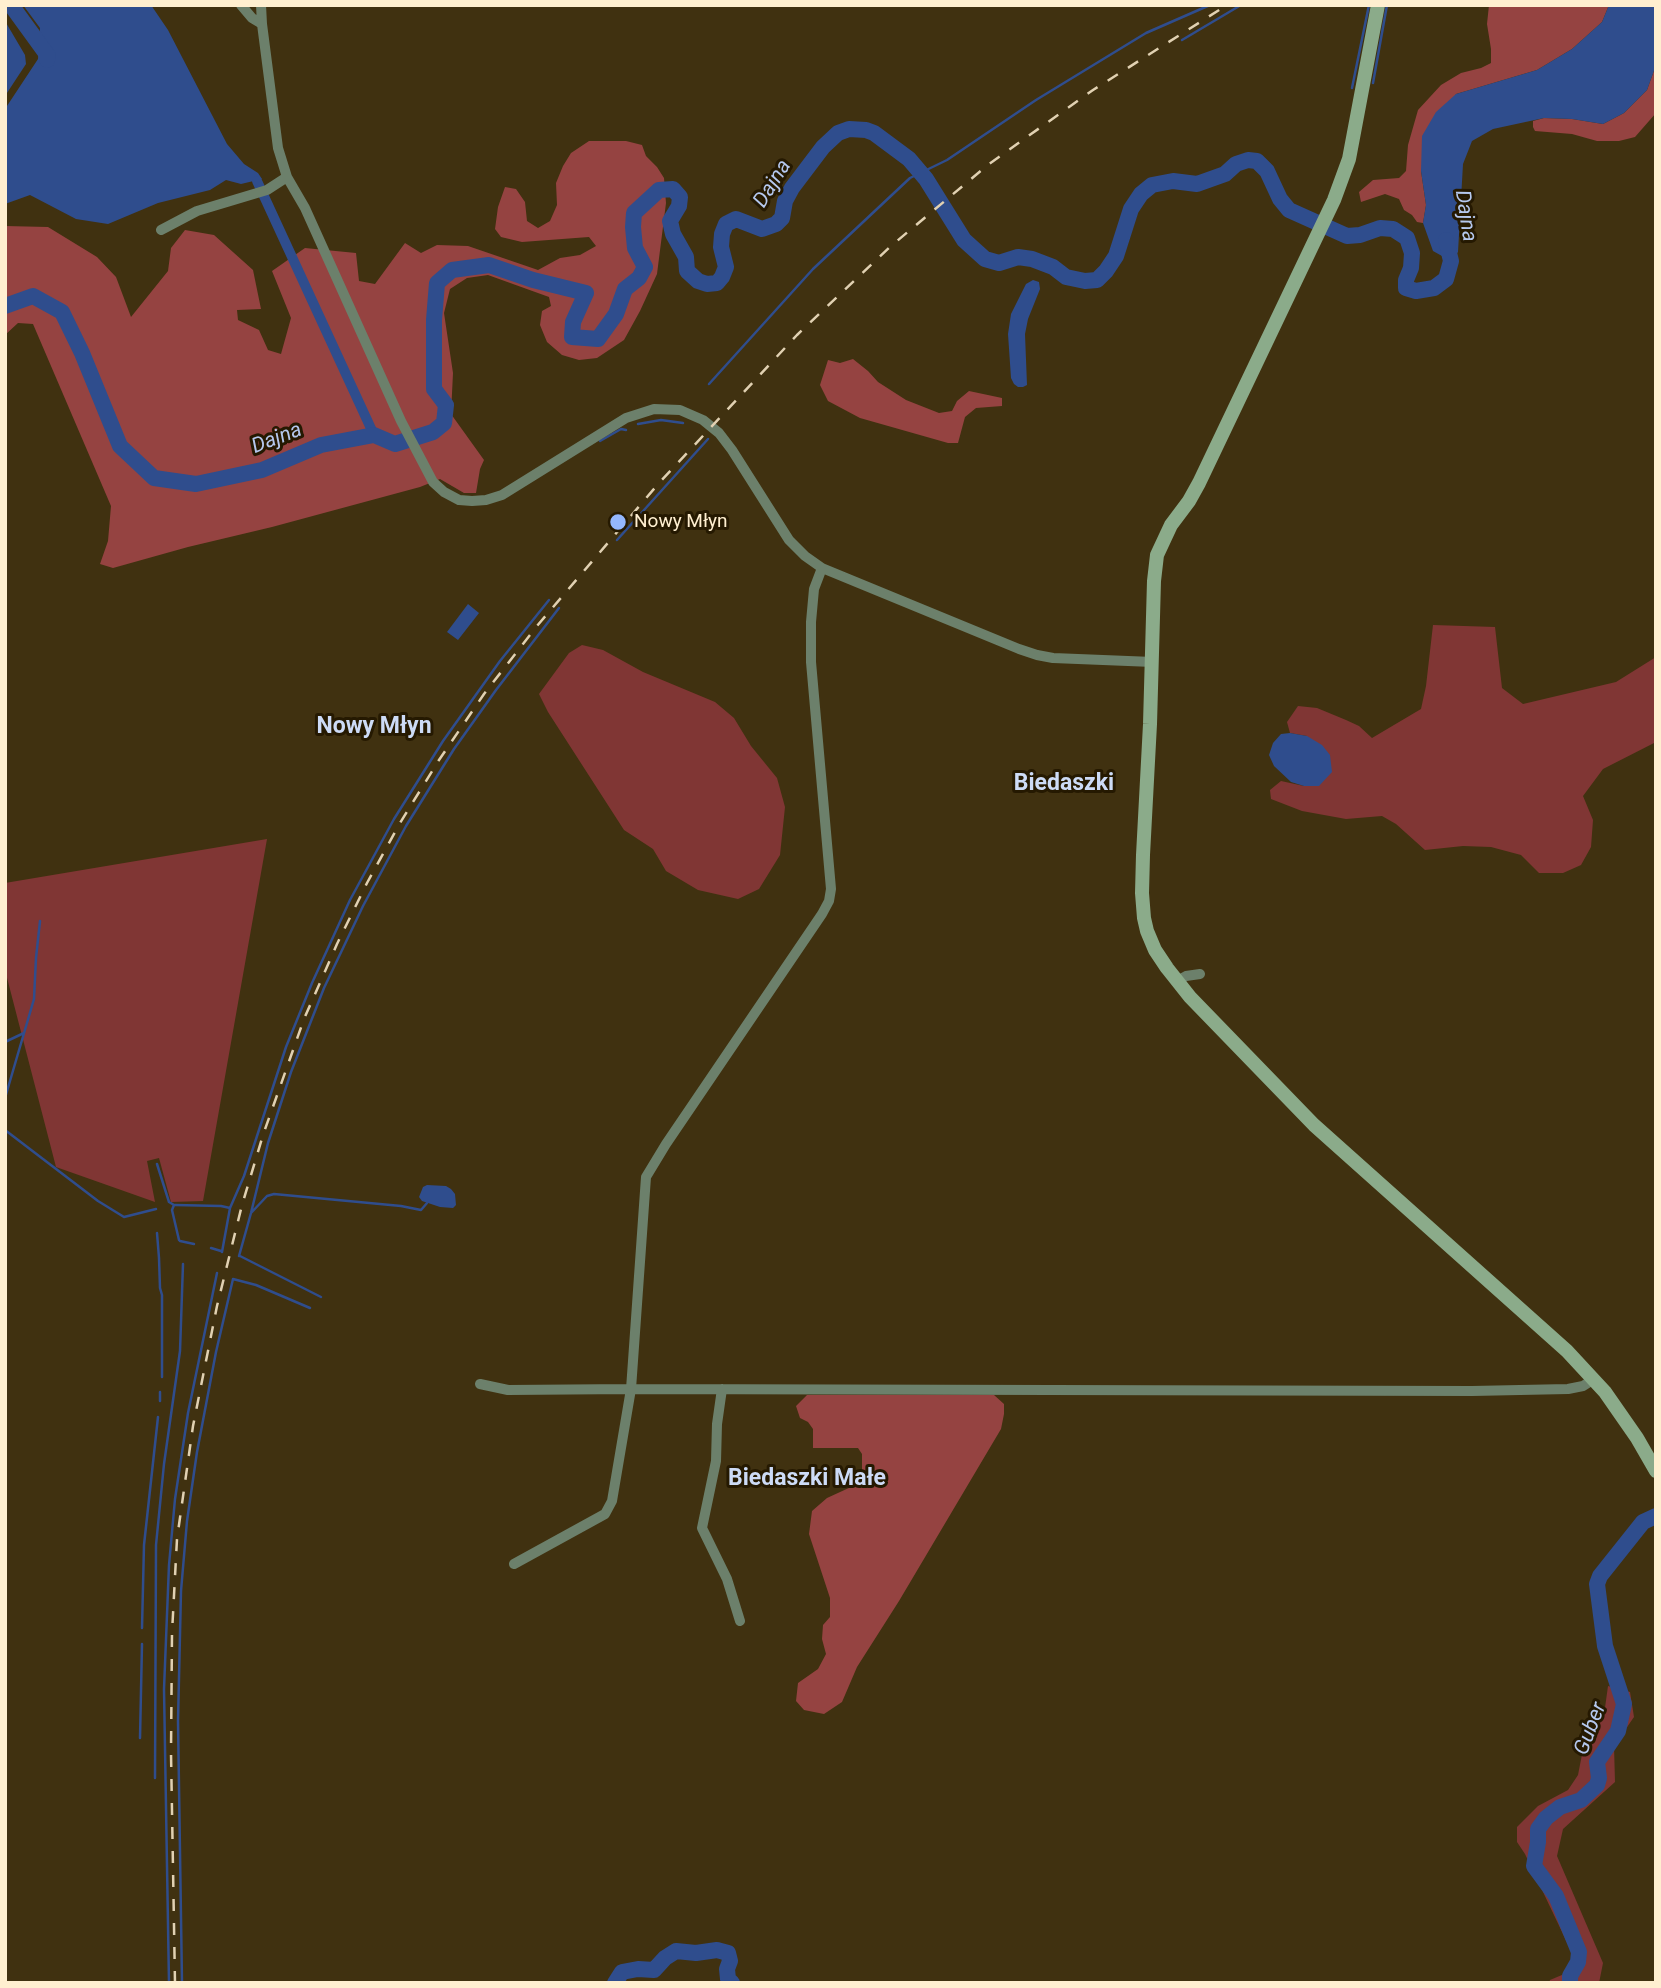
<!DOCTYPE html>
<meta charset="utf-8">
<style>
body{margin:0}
#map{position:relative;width:1661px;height:1988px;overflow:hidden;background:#403110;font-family:Roboto,sans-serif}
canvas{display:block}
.frame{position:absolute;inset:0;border:7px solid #ffefd0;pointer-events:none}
</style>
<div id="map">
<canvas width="1661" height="1988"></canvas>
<div class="frame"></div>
</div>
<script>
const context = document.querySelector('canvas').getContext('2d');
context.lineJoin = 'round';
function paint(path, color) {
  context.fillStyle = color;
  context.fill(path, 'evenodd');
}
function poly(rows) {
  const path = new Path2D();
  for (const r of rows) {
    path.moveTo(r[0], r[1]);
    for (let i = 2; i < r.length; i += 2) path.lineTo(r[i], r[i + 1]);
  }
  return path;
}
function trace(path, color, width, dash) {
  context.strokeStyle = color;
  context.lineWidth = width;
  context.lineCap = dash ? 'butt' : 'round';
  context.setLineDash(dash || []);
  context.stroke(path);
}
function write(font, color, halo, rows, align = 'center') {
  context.font = font + ' Roboto,sans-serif';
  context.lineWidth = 6;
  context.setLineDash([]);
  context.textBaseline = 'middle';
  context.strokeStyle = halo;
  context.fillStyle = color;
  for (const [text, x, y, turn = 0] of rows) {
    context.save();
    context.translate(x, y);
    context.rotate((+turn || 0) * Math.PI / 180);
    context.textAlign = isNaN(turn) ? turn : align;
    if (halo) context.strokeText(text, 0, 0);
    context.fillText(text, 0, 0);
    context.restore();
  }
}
const green = poly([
 [1433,625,1495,627,1502,688,1523,704,1616,682,1656,657,1656,742,1603,769,1583,796,1593,820,1591,847,1581,865,1563,873,1539,873,1521,855,1491,847,1463,846,1425,850,1396,824,1382,816,1346,819,1302,811,1271,799,1270,790,1281,781,1304,786,1307,736,1290,733,1287,722,1298,706,1317,708,1346,720,1359,726,1372,738,1421,709,1426,686],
 [582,645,603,650,643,672,715,702,734,718,751,746,777,778,785,807,780,855,759,889,738,899,698,890,666,871,653,849,624,830,548,712,539,694,569,653],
 [267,839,203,1201,171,1202,159,1158,147,1161,155,1202,56,1167,5,970,5,883],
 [1608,1686,1630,1692,1634,1717,1614,1746,1615,1782,1563,1829,1557,1856,1603,1963,1599,1983,1549,1983,1550,1980,1569,1972,1572,1953,1525,1854,1517,1842,1517,1827,1538,1806,1568,1790,1578,1775,1585,1739,1604,1715]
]);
const forest = poly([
 [1489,5,1609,5,1602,22,1572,49,1537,70,1456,94,1421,171,1426,205,1423,223,1417,222,1412,215,1404,210,1399,199,1385,194,1361,202,1359,192,1373,180,1399,178,1406,171,1408,145,1418,110,1441,85,1461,73,1481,68,1491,63,1491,49,1487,24],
 [1656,65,1656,113,1635,137,1619,141,1597,141,1572,134,1535,131,1533,127,1533,121,1544,118,1572,119,1603,124,1624,113,1647,90],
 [589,141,626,141,642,145,646,156,657,167,664,178,666,203,657,274,640,311,624,340,597,358,579,360,562,355,547,342,540,325,542,311,551,306,549,297,488,275,467,278,450,289,444,313,453,373,451,414,484,460,480,469,476,493,464,493,440,479,420,487,272,527,188,547,113,568,100,564,108,541,111,506,33,324,18,323,5,335,5,226,48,227,97,257,116,277,131,317,168,271,171,248,185,230,214,235,253,270,261,309,237,310,238,320,259,330,268,350,281,354,291,318,272,271,305,248,356,253,359,281,375,284,405,243,421,253,437,245,468,246,538,270,560,258,580,255,596,246,589,237,522,242,501,237,495,229,498,207,505,187,516,189,525,202,527,221,538,228,550,221,557,205,556,183,563,166,571,153],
 [853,359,868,371,878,382,906,400,939,413,952,411,957,401,969,391,1002,398,1002,406,976,408,965,417,958,443,948,443,860,418,828,401,820,385,828,360,840,363],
 [807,1395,994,1395,1004,1404,1004,1414,1001,1429,899,1601,857,1667,842,1702,824,1714,804,1710,796,1701,798,1683,818,1669,826,1654,822,1639,823,1625,830,1617,830,1598,809,1534,812,1511,827,1498,851,1487,862,1475,862,1454,858,1448,813,1448,813,1429,808,1422,800,1418,796,1406]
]);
const water = poly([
 [23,5,151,5,168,30,227,144,244,164,258,173,262,179,241,184,226,180,210,190,158,203,108,224,76,219,30,195,5,204,5,109,38,59,40,28],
 [1609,5,1656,5,1656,65,1647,90,1624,113,1603,124,1572,119,1544,118,1493,129,1472,141,1463,164,1458,252,1451,261,1433,251,1423,223,1426,205,1421,171,1422,136,1436,112,1456,94,1537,70,1572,49,1602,22],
 [5,21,25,55,26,64,5,96],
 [1033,280,1039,282,1040,289,1028,319,1025,334,1027,385,1023,387,1018,387,1014,384,1011,378,1008,334,1011,314,1026,284],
 [468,604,479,613,458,640,447,632],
 [1290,733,1307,736,1322,745,1330,755,1332,772,1319,786,1304,786,1291,782,1274,766,1269,755,1273,743,1281,734],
 [427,1185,446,1186,451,1189,455,1194,456,1205,453,1208,440,1207,422,1201,419,1197,423,1187]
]);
const stream = poly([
 [1182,40,1241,5],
 [1373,83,1387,5],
 [1352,88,1369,5],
 [709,384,813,269,910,178,947,160,1036,100,1146,33,1210,5],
 [638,424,661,420,683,423],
 [600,441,621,429,626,430],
 [617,540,708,439],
 [5,1042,24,1033],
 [5,1098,34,999,36,958,40,921],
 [5,1130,98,1201,124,1217,156,1209],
 [157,1164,169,1202,174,1205,172,1210,179,1240],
 [175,1205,221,1206,230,1208],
 [251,1213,267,1196,274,1194,401,1206,421,1210,427,1203],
 [157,1233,159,1258,160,1288,162,1295,162,1377],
 [180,1241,194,1244],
 [211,1248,221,1251],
 [222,1252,230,1208,244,1176,286,1047,312,983,350,900,394,819,443,741,500,661,549,600],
 [239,1256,251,1213,268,1143,291,1072,324,988,363,906,406,826,454,749,496,690,559,608],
 [240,1256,321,1297],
 [233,1279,256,1285,310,1308],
 [160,1401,160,1392],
 [142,1628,144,1545,158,1417],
 [140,1738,142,1644],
 [155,1778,156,1545,164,1464,180,1351,183,1264],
 [169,1983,164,1689,169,1565,175,1499,188,1413,217,1273],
 [182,1983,178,1721,181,1591,187,1521,197,1452,216,1352,233,1279]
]);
const canal = poly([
 [257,181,374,435]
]);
const river = poly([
 [11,5,48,56,47,60],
 [5,306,33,296,62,312,82,353,120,446,154,478,196,484,262,470,321,445,374,435,395,444,433,432,444,423,446,405,434,389,434,320,437,283,452,270,489,265,533,280,586,293,573,322,572,337,598,339,616,314,625,289,639,278,645,267,635,248,633,227,634,213,659,190,673,189,680,197,679,206,670,221,673,234,686,257,687,271,698,281,707,284,717,283,722,277,726,267,721,247,722,234,726,224,736,219,762,229,776,224,782,218,785,201,792,188,823,147,838,133,849,129,866,130,874,133,909,159,926,179,964,240,985,259,999,263,1018,257,1032,259,1053,267,1066,277,1085,281,1097,280,1106,271,1116,256,1131,209,1141,194,1152,185,1173,181,1197,184,1225,174,1236,164,1248,160,1257,161,1267,171,1280,199,1289,210,1347,236,1360,235,1380,228,1393,229,1407,238,1412,253,1411,268,1406,280,1406,288,1416,291,1434,288,1446,279,1451,261,1446,240],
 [615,1983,622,1972,638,1969,654,1970,665,1958,676,1951,696,1953,717,1950,728,1953,730,1961,727,1969,728,1979,732,1983],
 [1570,1983,1570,1976,1578,1962,1579,1952,1556,1896,1534,1866,1538,1842,1538,1829,1546,1818,1560,1807,1581,1800,1597,1785,1599,1778,1597,1762,1618,1731,1624,1704,1605,1646,1597,1584,1600,1576,1643,1522,1656,1516]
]);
const street = poly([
 [241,5,252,18,262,24,278,148,287,177,305,208,401,421,433,482,444,492,459,500,472,501,486,500,502,495,626,418,654,409,680,410,703,420,719,433,732,450,789,540,805,556,822,568,1019,649,1037,655,1053,658,1153,662],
 [261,5,262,24],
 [161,230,197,211,267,190,287,177],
 [822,568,814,589,811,622,811,662,831,889,829,901,822,914,666,1144,646,1177,631,1389,1472,1391,1568,1389,1583,1386,1594,1379],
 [1177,981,1186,976,1200,974],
 [480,1384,508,1390,631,1389,612,1501,605,1514,514,1564],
 [722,1389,717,1424,716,1461,702,1528,727,1579,740,1621]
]);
const secondary = poly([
 [1378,5,1349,159,1334,200,1199,483,1189,501,1171,525,1157,555,1154,581,1150,724,1143,855,1142,893,1144,918,1147,931,1155,950,1167,968,1190,997,1314,1125,1567,1351,1605,1392,1637,1438,1656,1471]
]);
const rail = poly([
 [175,1983,171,1753,172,1633,177,1539,193,1426,217,1306,242,1205,263,1135,304,1019,337,944,367,883,400,823,439,760,484,694,537,626,659,483,797,335,891,246,989,164,1093,90,1227,5]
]);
const markers = [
 [618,522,9,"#94b7fd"]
];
const poiNames = [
 ["Nowy Młyn",634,522]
];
const waterNames = [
 ["Dajna",773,184,-58],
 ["Dajna",1465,216,81],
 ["Dajna",277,439,-21],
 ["Guber",1591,1729,-69]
];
const quarterNames = [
 ["Nowy Młyn",374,727],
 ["Biedaszki",1064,784],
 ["Biedaszki Małe",807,1479]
];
paint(green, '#803634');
paint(forest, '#954341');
paint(water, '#2f4d8d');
trace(stream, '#2f4d8d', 2.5);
trace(canal, '#2f4d8d', 10);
trace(river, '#2f4d8d', 16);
trace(street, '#6c806b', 10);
trace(secondary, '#8bab8a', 14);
trace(rail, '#e1d1b2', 2.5, [12, 12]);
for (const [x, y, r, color] of markers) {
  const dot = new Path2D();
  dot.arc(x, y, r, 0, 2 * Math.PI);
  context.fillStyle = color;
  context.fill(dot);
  trace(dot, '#251901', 2.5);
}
write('19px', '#ffefd0', '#251901', poiNames, 'left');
write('italic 21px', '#b5c8ee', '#251901', waterNames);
write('bold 23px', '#cddbf6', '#251901', quarterNames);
</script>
